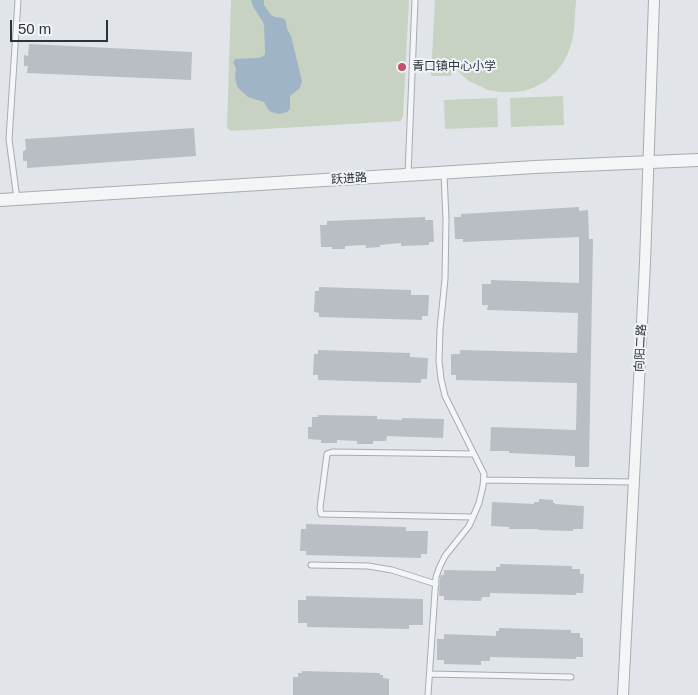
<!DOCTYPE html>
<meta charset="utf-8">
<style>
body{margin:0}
#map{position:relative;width:698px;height:695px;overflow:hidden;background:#e1e5e9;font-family:Arial,sans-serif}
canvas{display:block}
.scale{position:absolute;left:10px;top:20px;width:98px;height:22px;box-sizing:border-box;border:2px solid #2b333f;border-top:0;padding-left:6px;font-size:15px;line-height:18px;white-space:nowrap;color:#2b333f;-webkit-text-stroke:4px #f1f3f6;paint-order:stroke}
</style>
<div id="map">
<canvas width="698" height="695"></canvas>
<div class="scale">50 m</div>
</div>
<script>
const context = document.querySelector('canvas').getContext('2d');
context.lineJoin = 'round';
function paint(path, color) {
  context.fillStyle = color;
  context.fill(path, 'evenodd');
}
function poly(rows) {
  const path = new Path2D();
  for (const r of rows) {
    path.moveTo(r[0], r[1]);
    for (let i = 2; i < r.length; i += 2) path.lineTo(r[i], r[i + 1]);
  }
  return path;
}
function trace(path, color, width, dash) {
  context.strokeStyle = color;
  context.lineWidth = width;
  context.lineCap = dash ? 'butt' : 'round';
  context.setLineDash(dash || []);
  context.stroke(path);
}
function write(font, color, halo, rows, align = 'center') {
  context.font = font + ' Arial,"Noto Sans SC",sans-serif';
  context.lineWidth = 4;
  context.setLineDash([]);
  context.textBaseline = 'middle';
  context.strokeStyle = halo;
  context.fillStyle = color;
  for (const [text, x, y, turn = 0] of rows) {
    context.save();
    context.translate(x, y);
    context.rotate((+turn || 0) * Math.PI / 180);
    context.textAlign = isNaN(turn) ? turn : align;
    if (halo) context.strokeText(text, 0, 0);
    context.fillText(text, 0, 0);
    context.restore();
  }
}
const green = poly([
 [231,0,409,0,403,116,401,121,231,131,227,128],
 [435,0,576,0,574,30,572,41,568,53,563,63,555,73,546,81,535,87,524,91,512,92,500,92,488,90,469,81,463,76,452,65,451,76,431,76],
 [563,96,564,125,511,127,510,98],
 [497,98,498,127,445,129,444,100]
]);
const water = poly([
 [251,0,264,0,264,5,271,15,275,17,283,18,286,21,287,29,291,36,302,81,300,88,290,96,290,109,287,112,279,114,271,112,268,109,264,102,248,97,239,89,237,86,235,78,236,68,233,63,235,59,258,58,262,57,265,54,265,50,264,26,263,22,254,8]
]);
const building = poly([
 [29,44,192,52,191,80,27,73,28,66,24,66,24,55,28,56],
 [194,128,196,156,27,168,27,161,23,161,23,151,26,150,25,139],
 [579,207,579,211,588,210,589,239,593,239,589,467,575,467,575,456,509,453,509,451,490,451,491,427,576,430,577,383,456,380,456,375,451,375,451,354,460,354,460,350,577,353,578,313,487,310,488,305,482,305,482,284,491,284,491,280,579,283,579,237,463,242,463,239,455,239,454,217,461,217,461,214],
 [425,217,425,220,433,220,434,242,429,242,429,245,401,246,401,243,380,245,380,247,366,248,366,245,345,246,345,249,332,249,332,247,321,247,320,225,327,225,327,221],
 [319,287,411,290,411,295,429,295,428,316,422,316,422,320,319,317,319,313,314,312,315,291,319,291],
 [318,350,410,353,410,357,428,358,427,379,421,379,421,383,318,380,318,375,313,375,314,354,318,354],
 [318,415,377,416,377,419,402,420,402,418,444,419,443,438,387,436,386,441,373,441,373,444,357,444,357,441,337,440,337,443,321,443,321,440,308,439,308,427,312,427,312,417,318,417],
 [539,499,553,500,553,503,555,503,555,504,584,506,583,529,573,529,573,531,538,530,538,529,509,529,509,527,491,526,492,502,534,504,534,502,539,502],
 [306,524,406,527,406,531,428,531,427,554,421,554,421,558,306,555,306,551,300,551,301,529,306,529],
 [500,564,572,566,572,569,580,569,580,574,584,574,583,593,576,593,576,595,490,593,490,597,482,597,481,601,444,600,444,596,439,596,440,578,441,575,444,575,444,570,496,571,496,567,500,567],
 [306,596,423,599,423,625,409,625,409,629,307,627,307,623,298,623,298,600,306,600],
 [499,628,571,630,571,633,580,633,580,638,583,638,583,657,576,657,576,659,490,657,490,661,481,661,481,665,444,664,444,660,437,660,437,639,444,639,444,634,496,636,496,631,499,631],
 [302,671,380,673,380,675,383,675,383,678,389,679,389,695,293,695,293,677,298,677,298,673,302,673]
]);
const service = poly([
 [408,174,415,0],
 [17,199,9,139,18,0],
 [484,480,634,482],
 [473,517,321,514,320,508,327,454,332,452,474,454],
 [311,565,368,566,392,570,436,584],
 [430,674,571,677],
 [428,695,436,577,440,566,445,556,469,526,473,517,479,503,483,486,484,474,445,396,441,379,439,361,440,329,445,279,446,220,444,174]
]);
const minor = poly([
 [623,695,645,263,654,0]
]);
const tertiary = poly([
 [0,200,535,167,698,160]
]);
const markers = [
 [402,67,5,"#c45168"]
];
const poiNames = [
 ["青口镇中心小学",412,67]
];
const streetNames = [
 ["跃进路",349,179,-4],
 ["向阳二路",641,348,-87]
];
paint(green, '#c8d2c3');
paint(water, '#9fb4c6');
paint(building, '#b9bec5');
trace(service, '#a7acb3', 7);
trace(minor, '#a7acb3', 12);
trace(tertiary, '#a7acb3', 14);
trace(service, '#f4f5f7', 5);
trace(minor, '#f4f5f7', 10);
trace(tertiary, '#f4f5f7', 12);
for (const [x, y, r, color] of markers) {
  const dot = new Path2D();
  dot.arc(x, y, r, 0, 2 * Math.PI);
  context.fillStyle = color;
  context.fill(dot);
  trace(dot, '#f1f3f6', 2);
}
write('12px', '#2b333f', '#f1f3f6', poiNames, 'left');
write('12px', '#2b333f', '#f1f3f6', streetNames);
</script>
